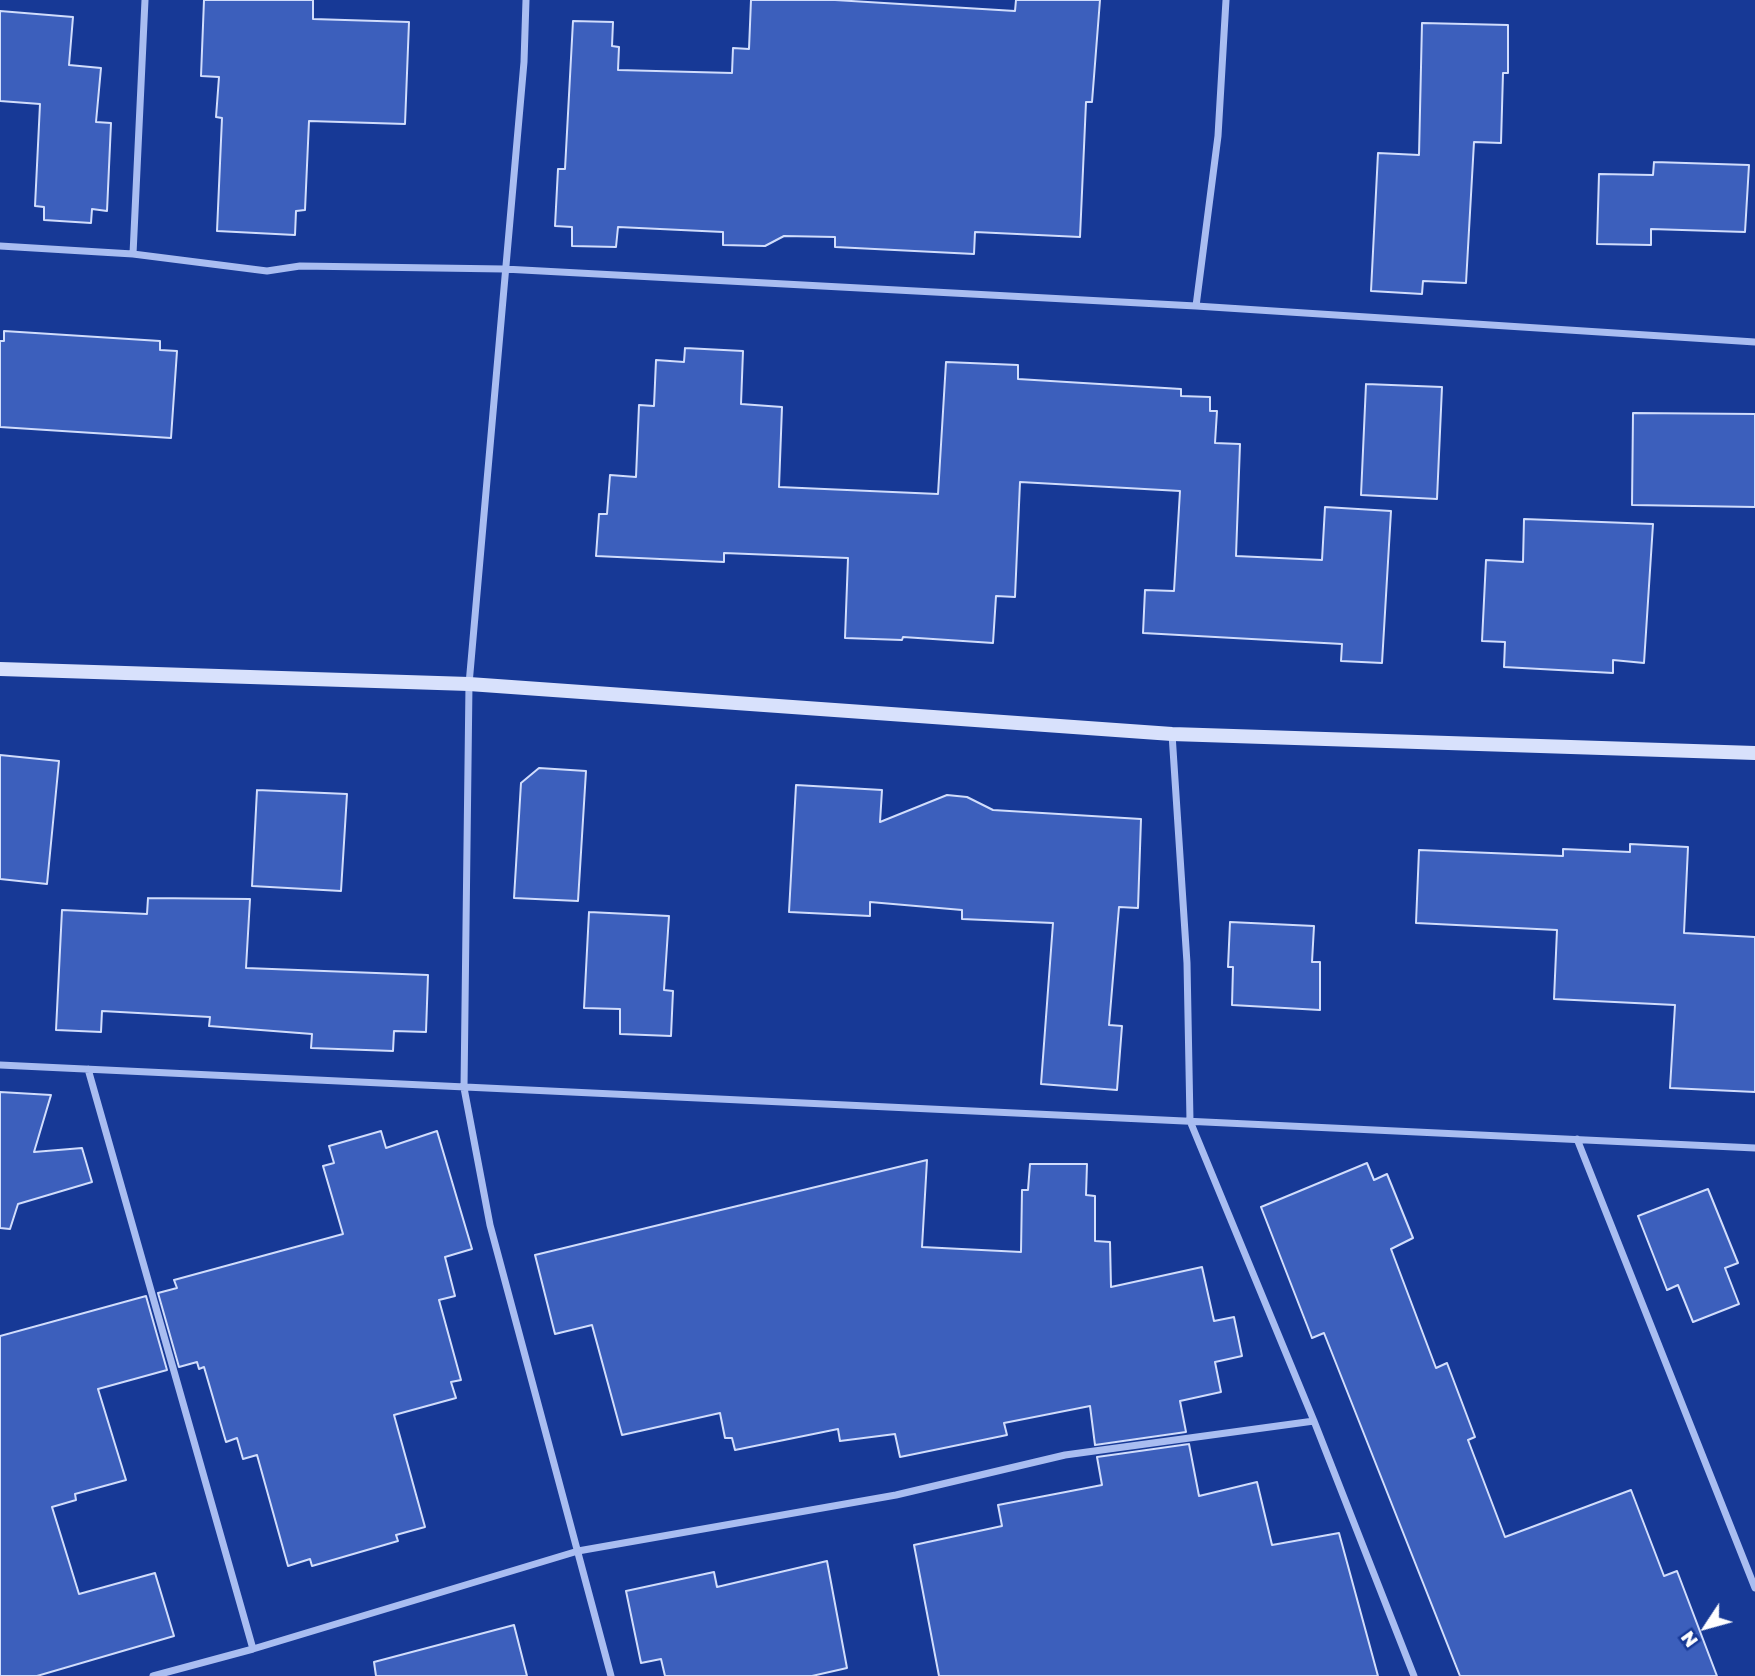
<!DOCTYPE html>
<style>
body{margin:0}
#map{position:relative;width:1755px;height:1676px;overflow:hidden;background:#173996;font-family:"Golos Text",sans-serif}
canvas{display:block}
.north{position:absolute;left:1671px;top:1592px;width:70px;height:70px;-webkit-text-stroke:5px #173996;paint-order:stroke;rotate:234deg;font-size:19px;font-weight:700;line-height:28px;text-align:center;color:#fff}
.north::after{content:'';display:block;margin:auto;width:24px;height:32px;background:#fff;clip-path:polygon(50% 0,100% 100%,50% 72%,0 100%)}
</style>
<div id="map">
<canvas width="1755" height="1676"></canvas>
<div class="north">N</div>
</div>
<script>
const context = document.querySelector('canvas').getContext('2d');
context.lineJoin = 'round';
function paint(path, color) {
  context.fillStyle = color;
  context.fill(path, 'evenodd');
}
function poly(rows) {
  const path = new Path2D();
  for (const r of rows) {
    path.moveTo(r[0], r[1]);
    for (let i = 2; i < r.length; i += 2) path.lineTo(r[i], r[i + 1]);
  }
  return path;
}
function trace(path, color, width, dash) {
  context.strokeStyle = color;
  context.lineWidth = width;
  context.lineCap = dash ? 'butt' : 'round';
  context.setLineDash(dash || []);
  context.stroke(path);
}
const building = poly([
 [204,0,313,0,313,19,409,22,405,124,309,121,305,210,296,211,295,235,217,231,222,118,216,117,219,77,201,76,204,0],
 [751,0,835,0,1015,11,1016,0,1100,0,1092,102,1086,102,1080,237,975,232,974,254,835,247,835,237,784,236,765,246,723,245,723,232,618,227,616,247,572,246,572,227,555,226,558,169,565,169,573,21,613,22,612,46,619,47,618,70,732,73,733,48,749,49,751,0],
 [0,11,73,17,69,65,101,68,96,122,111,123,107,211,92,209,91,223,44,220,44,207,35,206,40,104,0,101,0,11],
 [1422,23,1508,25,1508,73,1503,73,1501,143,1474,142,1466,283,1423,281,1422,294,1371,291,1378,153,1419,155,1422,23],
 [1654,162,1749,165,1745,232,1651,229,1651,245,1597,244,1599,174,1653,175,1654,162],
 [4,331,160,341,160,350,177,351,171,438,0,427,0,341,4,341,4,331],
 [685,348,743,351,741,404,782,407,779,487,938,494,946,362,1018,365,1018,379,1181,389,1181,396,1210,397,1210,411,1217,411,1215,443,1240,444,1236,556,1322,560,1325,507,1391,511,1382,663,1341,661,1342,644,1143,633,1145,590,1174,591,1180,491,1020,482,1015,597,996,596,993,643,903,637,902,640,845,638,848,558,724,553,724,562,596,556,599,514,607,514,610,475,636,477,639,405,654,406,656,360,684,362,685,348],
 [1366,384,1442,387,1437,499,1361,495,1366,384],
 [1633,413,1755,414,1755,507,1632,505,1633,413],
 [1524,519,1653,524,1644,663,1613,660,1613,673,1504,667,1505,642,1482,641,1486,560,1523,562,1524,519],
 [0,755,59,761,47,884,0,879,0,755],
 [539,768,586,771,578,901,514,898,521,783,539,768],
 [796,785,882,790,880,822,947,795,967,797,993,810,1141,819,1138,908,1119,907,1109,1025,1122,1026,1117,1090,1041,1084,1053,923,962,919,962,910,870,902,870,916,789,912,796,785],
 [257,790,347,794,341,891,252,886,257,790],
 [1630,844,1688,847,1684,933,1755,937,1755,1092,1670,1088,1675,1005,1554,999,1557,930,1416,923,1419,850,1563,856,1563,849,1630,852,1630,844],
 [148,898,250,899,246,968,428,975,426,1032,394,1031,393,1051,311,1048,312,1034,209,1026,210,1017,102,1011,101,1032,56,1030,62,910,147,914,148,898],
 [589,912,669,916,664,990,673,991,671,1036,620,1034,620,1009,584,1008,589,912],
 [1230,922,1314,926,1312,962,1320,962,1320,1010,1232,1005,1233,967,1228,967,1230,922],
 [0,1092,51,1095,34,1152,82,1148,92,1182,18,1204,10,1229,0,1228,0,1092],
 [381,1131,386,1148,437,1131,472,1249,445,1257,455,1296,439,1300,461,1380,451,1382,456,1398,394,1415,425,1527,396,1535,398,1541,312,1566,310,1559,288,1566,257,1455,243,1459,237,1438,226,1442,204,1367,199,1369,197,1362,179,1367,158,1293,177,1288,174,1280,343,1234,323,1166,334,1163,329,1146,381,1131],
 [927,1160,922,1247,1021,1252,1022,1190,1028,1190,1030,1164,1087,1164,1086,1195,1095,1196,1095,1241,1110,1242,1111,1287,1202,1267,1214,1321,1234,1317,1242,1356,1215,1362,1221,1392,1180,1401,1186,1432,1095,1445,1090,1406,1004,1423,1007,1435,900,1457,895,1434,840,1441,838,1429,735,1450,732,1438,725,1438,720,1413,622,1435,592,1325,555,1334,535,1255,927,1160],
 [1367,1163,1374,1180,1387,1174,1413,1238,1391,1249,1436,1368,1447,1363,1475,1437,1468,1440,1505,1537,1631,1490,1664,1576,1677,1571,1717,1676,1460,1676,1324,1333,1312,1338,1261,1207,1367,1163],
 [1708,1189,1738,1263,1725,1268,1739,1304,1693,1322,1678,1285,1667,1290,1638,1216,1708,1189],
 [146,1296,167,1370,98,1389,126,1480,75,1494,76,1500,52,1507,79,1594,155,1573,174,1636,37,1676,0,1676,0,1336,146,1296],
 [1189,1444,1199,1496,1257,1482,1272,1545,1339,1533,1378,1676,939,1676,914,1545,1002,1526,998,1505,1102,1485,1097,1457,1189,1444],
 [827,1561,847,1668,812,1676,665,1676,661,1659,641,1663,626,1591,714,1572,717,1587,827,1561],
 [514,1625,527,1676,376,1676,374,1662,514,1625]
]);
const street = poly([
 [526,0,524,62,469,684,464,1088,490,1225,611,1676],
 [0,246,133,254,267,271,300,266,504,269,1196,306,1755,342],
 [133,254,145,0],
 [1196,306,1218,136,1226,0],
 [1172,734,1187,963,1190,1121,1314,1421,1414,1676],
 [0,1065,1755,1148],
 [88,1069,253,1649],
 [1577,1139,1755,1588],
 [153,1676,253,1649,578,1551,896,1495,1065,1455,1314,1421]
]);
const secondary = poly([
 [0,669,469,684,1172,734,1755,753]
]);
paint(building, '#3c5fbc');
trace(building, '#d1ddfc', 2);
trace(street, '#a9bdf1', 7);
trace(secondary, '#d8e1fc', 14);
</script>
